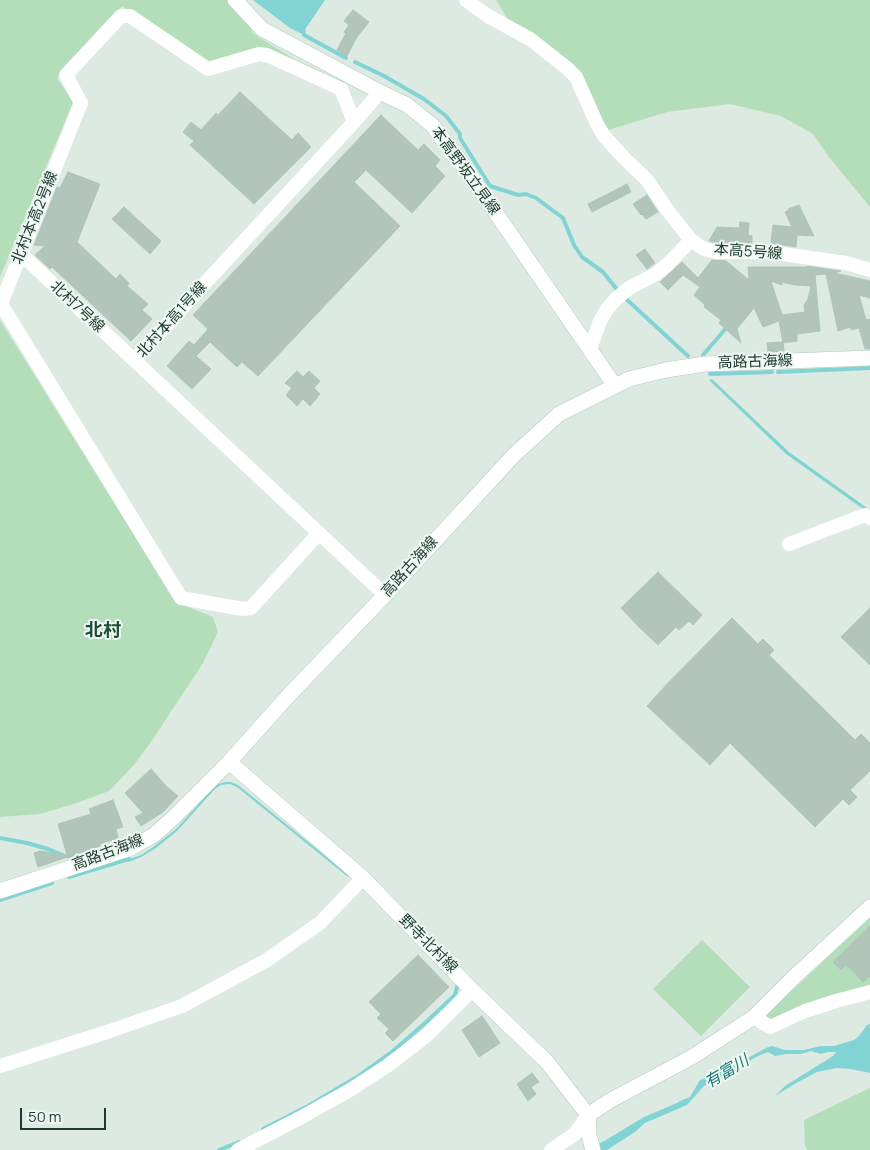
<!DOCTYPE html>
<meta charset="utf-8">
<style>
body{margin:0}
#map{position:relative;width:870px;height:1150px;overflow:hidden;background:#ddeae2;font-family:Manrope,sans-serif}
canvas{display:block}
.scale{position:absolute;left:20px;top:1108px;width:86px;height:22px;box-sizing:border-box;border:2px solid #1e3a2e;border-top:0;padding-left:6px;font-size:15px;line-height:18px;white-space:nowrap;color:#1e3a2e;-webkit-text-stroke:4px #eef7f1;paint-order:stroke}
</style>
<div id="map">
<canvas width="870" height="1150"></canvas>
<div class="scale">50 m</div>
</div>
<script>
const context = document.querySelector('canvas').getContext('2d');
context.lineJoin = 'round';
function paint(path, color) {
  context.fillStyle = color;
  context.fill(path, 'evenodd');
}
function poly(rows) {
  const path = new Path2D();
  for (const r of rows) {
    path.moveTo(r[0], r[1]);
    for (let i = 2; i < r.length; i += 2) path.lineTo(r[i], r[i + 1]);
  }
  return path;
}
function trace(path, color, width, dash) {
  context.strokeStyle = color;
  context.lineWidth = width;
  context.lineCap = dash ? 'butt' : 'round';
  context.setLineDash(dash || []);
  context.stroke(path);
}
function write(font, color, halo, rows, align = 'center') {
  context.font = font + ' Manrope,"Noto Sans JP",sans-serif';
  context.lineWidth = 4;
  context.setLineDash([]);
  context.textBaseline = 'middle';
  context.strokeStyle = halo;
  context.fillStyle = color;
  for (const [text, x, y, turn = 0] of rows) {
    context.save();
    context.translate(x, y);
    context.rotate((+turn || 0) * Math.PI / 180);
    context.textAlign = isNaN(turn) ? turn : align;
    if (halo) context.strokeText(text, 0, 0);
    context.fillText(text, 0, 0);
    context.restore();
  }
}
const green = poly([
 [0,0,228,0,251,28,252,33,294,59,344,82,345,86,259,47,214,63,204,62,122,6,57,78,73,102,0,277],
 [496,0,870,0,870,207,829,157,813,134,781,116,730,104,667,112,605,131,582,84,512,26],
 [0,320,176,602,213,617,218,632,203,663,153,739,133,766,109,791,77,803,40,814,0,817],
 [870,918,870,989,774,1020,765,1016],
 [702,940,750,987,701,1036,653,989],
 [870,1088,870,1150,808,1150,805,1146,804,1120]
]);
const water = poly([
 [253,0,325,0,302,34,290,28],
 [712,379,789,452,870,510,870,514,786,454,709,380],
 [225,782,231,782,238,785,349,875,348,877,237,787,230,784,221,785,215,789,177,831,156,848,141,857,131,861,128,862,126,860,141,855,153,847,176,829,214,787,218,784],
 [870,1024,870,1073,851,1069,836,1068,827,1070,817,1072,798,1082,775,1096,785,1086,833,1056,836,1052,828,1052,821,1054,811,1051,801,1054,786,1054,775,1056,768,1052,758,1056,738,1067,728,1074,717,1078,704,1086,687,1105,645,1123,635,1132,607,1150,587,1150,606,1140,644,1117,677,1103,680,1101,690,1097,700,1080,731,1067,768,1047,772,1046,785,1050,804,1050,821,1046,834,1046,854,1040,859,1036,867,1025]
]);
const stream = poly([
 [303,27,304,35,346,58],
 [355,62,384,76,424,99,446,116,460,134,460,138,490,186,518,195,526,194,536,198,563,218,574,245,582,257,603,272,619,292],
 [624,297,688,356],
 [703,355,728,326],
 [778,372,870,368],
 [710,374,772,372],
 [0,838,27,843,48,849,65,856,73,856],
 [69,877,129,859],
 [0,900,52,883],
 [263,1129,308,1106,357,1077,393,1051,424,1024,455,995,458,983,456,981],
 [219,1150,239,1142]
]);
const building = poly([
 [353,10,369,22,357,37,347,56,337,50,346,33,344,32,349,25,344,21,353,10],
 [240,92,292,140,298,133,311,147,254,204,190,145,194,141,183,132,191,122,201,130,216,113,218,115,240,92],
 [381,115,418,150,424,144,440,160,435,166,445,176,412,213,366,170,354,182,400,226,258,376,242,362,237,367,210,342,196,356,211,369,192,389,167,366,189,341,194,345,208,329,193,315,381,115],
 [68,172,100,184,77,242,116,279,120,274,129,283,127,286,148,304,142,310,152,319,131,341,52,267,50,269,35,255,45,246,34,245,57,187,60,188,68,172],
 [627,184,631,192,592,212,588,204,627,184],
 [647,195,658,212,646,219,642,214,641,215,633,204,647,195],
 [799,205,814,236,797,235,796,247,771,243,773,225,792,227,785,212,789,210,788,209,799,205],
 [124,207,161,241,150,254,112,219,124,207],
 [740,222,749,223,748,235,752,236,752,243,717,243,709,241,717,227,739,228,740,222],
 [645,249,655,263,647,269,636,255,645,249],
 [712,260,726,261,749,280,748,267,806,267,807,266,841,271,834,273,870,281,870,298,859,295,866,320,870,319,870,349,865,349,859,328,851,330,851,327,838,331,826,274,815,275,820,331,797,334,797,341,783,343,779,321,763,327,754,308,737,329,741,343,719,323,721,320,704,307,705,305,694,295,700,287,683,275,668,290,660,282,682,262,698,278,712,260],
 [771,281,782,285,782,282,795,285,811,286,808,299,804,305,805,312,782,315,771,281],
 [783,342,784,351,768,352,767,343,783,342],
 [297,371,303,377,309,371,320,381,314,388,320,394,310,406,303,399,297,406,286,395,292,388,285,383,297,371],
 [658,572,702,615,693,625,689,621,679,630,676,627,658,645,639,627,621,608,658,572],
 [870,608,870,665,841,637,870,608],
 [732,618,758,644,763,639,774,650,769,655,855,740,861,734,870,743,870,771,850,790,857,797,849,805,843,799,815,827,730,743,710,765,647,706,669,682,732,618],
 [151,769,166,786,178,796,163,812,141,826,135,817,143,813,125,793,151,769],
 [113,800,123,827,116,829,118,838,100,844,100,846,38,867,34,853,40,851,67,855,58,824,91,814,89,809,113,800],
 [870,926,870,976,863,982,846,964,841,970,833,962,870,926],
 [418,955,449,987,393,1041,385,1033,389,1029,377,1018,381,1014,369,1002,418,955],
 [482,1016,500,1043,479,1057,462,1030,482,1016],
 [532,1073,539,1082,531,1087,536,1094,528,1101,517,1084,532,1073]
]);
const street = poly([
 [466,0,488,16,530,39,567,68,576,77,597,124,604,136,625,159,647,180,668,211,691,240],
 [380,92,354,122,134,360,385,595],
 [21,254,134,360],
 [590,349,600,321,608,308,617,298,629,288,656,274,668,264,691,240,704,249,716,252,769,252,846,263,870,270],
 [319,533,251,608,243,609,181,598,1,304,81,103,66,75,121,16,130,16,208,69,259,54,267,55,341,89,354,122],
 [789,544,865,515,870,518],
 [754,1017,770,1027,805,1011,836,1001,870,992],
 [0,1066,110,1031,182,1006,267,960,320,923,363,878],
 [238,1150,300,1118,350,1090,387,1066,425,1037,472,990],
 [551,1150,575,1134,588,1115]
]);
const secondary = poly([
 [235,0,262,29,380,92,407,105,432,125,458,158,615,386],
 [229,762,363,878,472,990,547,1062,588,1115,589,1135,593,1150],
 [0,891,131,848,154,835,173,818,229,762,289,695,385,595,514,455,559,414,629,379,666,370,705,364,870,358],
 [588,1115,611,1100,692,1057,754,1017,793,978,870,907]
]);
const streetNames = [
 ["本高野坂立見線",465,171,54],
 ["北村本高2号線",35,218,-68],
 ["本高5号線",748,252,4],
 ["北村7号線",77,307,43],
 ["北村本高1号線",172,320,-48],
 ["高路古海線",755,362,-2],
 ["高路古海線",410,567,-48],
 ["高路古海線",108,853,-21],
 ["野寺北村線",428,944,45]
];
const waterNames = [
 ["有富川",727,1072,-31]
];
const quarterNames = [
 ["北村",103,631]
];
paint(green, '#b4ddb9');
paint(water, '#81d4d3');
trace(stream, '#81d4d3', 4);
paint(building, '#b2c5bb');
trace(building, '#afc4b8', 1);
trace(secondary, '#b0cbbd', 16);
trace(street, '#fff', 14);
trace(secondary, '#fff', 15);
write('15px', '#1e3a2e', '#eef7f1', streetNames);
write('italic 16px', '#157879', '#eef7f1', waterNames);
write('bold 18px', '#194d38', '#eef7f1', quarterNames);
</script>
